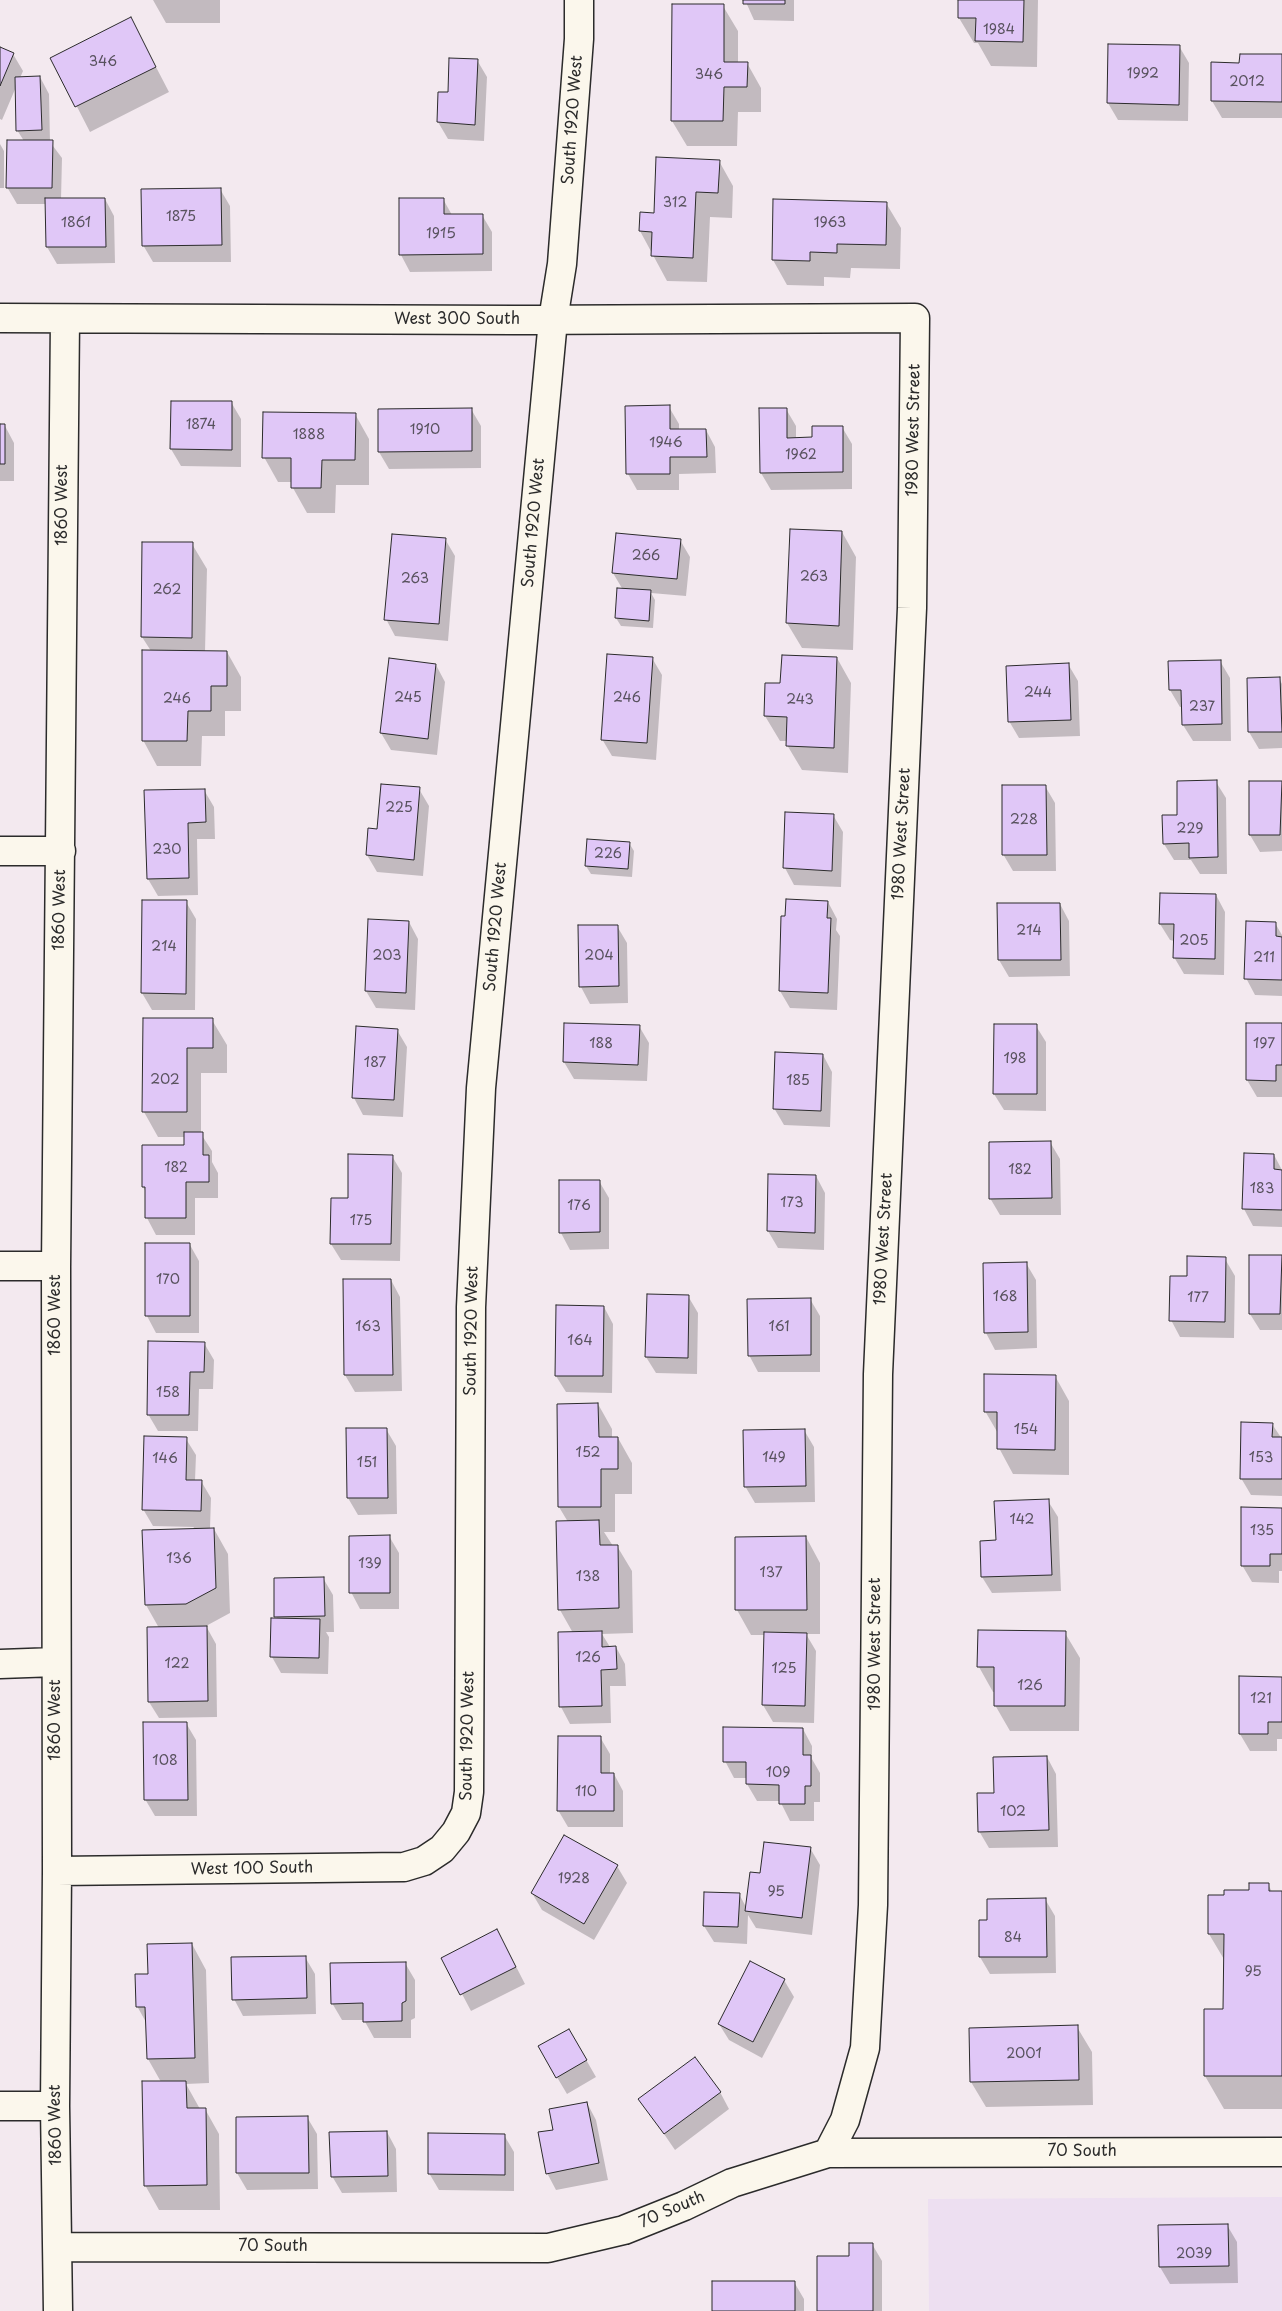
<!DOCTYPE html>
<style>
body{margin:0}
canvas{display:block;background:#f3e9ef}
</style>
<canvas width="1282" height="2311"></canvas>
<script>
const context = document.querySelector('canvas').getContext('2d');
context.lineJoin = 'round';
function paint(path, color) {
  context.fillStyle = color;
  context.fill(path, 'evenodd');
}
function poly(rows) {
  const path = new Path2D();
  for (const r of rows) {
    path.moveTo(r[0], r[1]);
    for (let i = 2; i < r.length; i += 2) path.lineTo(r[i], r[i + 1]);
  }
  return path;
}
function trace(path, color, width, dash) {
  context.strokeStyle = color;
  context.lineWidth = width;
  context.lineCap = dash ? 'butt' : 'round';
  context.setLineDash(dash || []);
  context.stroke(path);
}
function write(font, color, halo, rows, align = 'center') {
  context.font = font + ' "Playpen Sans",sans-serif';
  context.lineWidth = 4;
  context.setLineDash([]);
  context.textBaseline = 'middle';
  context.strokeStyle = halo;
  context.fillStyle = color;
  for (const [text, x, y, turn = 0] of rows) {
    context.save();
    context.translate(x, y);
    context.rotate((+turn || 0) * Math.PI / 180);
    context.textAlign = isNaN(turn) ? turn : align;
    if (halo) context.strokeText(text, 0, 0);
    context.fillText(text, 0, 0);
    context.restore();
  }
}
const built = poly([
 [1282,2197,1282,2311,929,2311,928,2199]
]);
const shadow = poly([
 [153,0,220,0,220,23,166,23],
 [745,0,794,0,794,21,754,20],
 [959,0,1038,0,1037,67,991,66,978,43,974,43,959,18],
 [723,6,738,31,738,63,747,63,761,88,761,112,738,112,737,146,687,146,672,121],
 [131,19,169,92,90,132,52,58],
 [1179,46,1189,63,1188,121,1118,120,1108,103],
 [0,49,13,54,23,71,20,78,40,77,49,94,50,142,62,158,61,200,105,199,114,216,115,263,57,264,47,247,47,204,17,204,7,187,24,141,17,130,16,87,2,120,0,119],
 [1282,56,1282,118,1222,118,1212,101,1241,64],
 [477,60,487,77,484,141,448,139,438,122,449,94],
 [0,144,4,151,4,188,0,188],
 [719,161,733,186,732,218,710,217,707,282,667,281,640,231,655,214],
 [220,189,230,206,231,262,153,262,143,245],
 [443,199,452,215,482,215,492,232,492,271,410,272,401,255,400,200],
 [886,203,901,228,900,269,851,268,850,278,824,277,824,286,787,285,773,260],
 [172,402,231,402,241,419,241,467,181,466,171,449],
 [669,407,679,424,679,430,706,430,715,447,716,473,679,474,679,490,637,490,628,474],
 [471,409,481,426,481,468,389,469,379,452],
 [760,409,786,409,796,426,796,439,813,438,842,427,852,444,852,489,771,490,761,473],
 [355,414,369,439,369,485,336,485,335,513,307,513,293,488,293,482,278,482,264,457],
 [0,426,5,426,14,443,14,481,0,481],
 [842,532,856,557,853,650,802,648,787,623],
 [445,539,455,556,448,641,395,636,386,619],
 [680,540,690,557,686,596,651,593,655,600,653,628,621,626,616,618,618,589,623,590,613,573],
 [144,543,192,544,207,569,205,652,227,652,241,677,241,711,225,711,225,736,202,736,201,766,157,766,143,740,151,651,142,637],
 [652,658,662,675,656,760,612,756,602,739],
 [837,658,851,683,848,773,802,770,787,745,787,741,780,741,765,716,782,684],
 [1220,661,1230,678,1231,741,1193,741,1183,725,1183,707,1180,707,1170,690],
 [1068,664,1078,681,1080,736,1019,738,1009,721],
 [436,665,445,682,437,755,391,750,381,733],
 [1279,678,1282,684,1282,748,1259,749,1249,732],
 [1216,782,1226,798,1227,874,1200,874,1191,860,1174,860,1164,844],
 [1250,782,1282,782,1282,851,1260,852,1250,835],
 [1045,786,1055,803,1056,871,1013,871,1003,854],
 [419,789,429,806,423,876,377,872,367,855,378,830],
 [204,790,214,807,215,839,197,839,198,895,158,896,148,879],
 [787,813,833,815,843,832,841,887,794,885,785,868],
 [629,843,634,851,632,877,591,874,586,866],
 [1216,895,1225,912,1224,975,1184,974,1174,957,1174,941,1170,940,1160,924],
 [144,901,186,902,196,919,195,1010,152,1010,142,993],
 [828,902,837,919,836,930,840,936,837,1010,790,1008,780,991],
 [1060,904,1069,921,1070,976,1009,977,999,960],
 [409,922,418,939,415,1010,376,1008,366,991],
 [1275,923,1282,935,1282,996,1255,995,1246,978],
 [617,926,627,943,628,1003,590,1004,581,987,579,927],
 [144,1019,212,1020,227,1045,227,1073,201,1073,201,1134,212,1151,212,1162,218,1173,218,1198,195,1198,195,1235,156,1235,147,1218,147,1194,143,1187,143,1146,185,1146,185,1137,158,1137,144,1112],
 [565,1024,639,1026,649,1043,647,1081,574,1079,564,1062],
 [1282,1025,1282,1097,1257,1097,1247,1080],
 [1036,1026,1046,1042,1046,1111,1004,1110,994,1094],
 [397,1030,407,1047,403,1117,363,1115,354,1098],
 [823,1055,832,1072,830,1127,784,1125,774,1108],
 [1050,1142,1060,1159,1061,1215,1000,1215,990,1198],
 [1274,1155,1282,1170,1282,1227,1253,1226,1244,1209],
 [392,1156,402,1173,400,1261,341,1260,331,1244,349,1199],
 [770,1175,816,1176,825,1193,824,1250,778,1248,768,1231],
 [599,1181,609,1198,609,1249,570,1250,561,1233],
 [190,1245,199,1261,199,1333,156,1333,147,1316],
 [1250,1256,1282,1256,1282,1330,1260,1330,1250,1314],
 [1225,1259,1235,1276,1234,1338,1180,1337,1171,1320,1188,1277],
 [1026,1263,1036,1280,1037,1348,995,1350,986,1333],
 [344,1280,391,1280,400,1297,402,1391,355,1392,345,1375],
 [688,1296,698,1313,697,1374,656,1373,646,1357],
 [810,1299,820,1316,820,1372,758,1372,749,1355],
 [604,1307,613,1324,612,1393,566,1392,556,1376],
 [204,1343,214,1360,213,1389,199,1389,198,1431,158,1431,148,1414],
 [1055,1376,1069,1401,1069,1475,1013,1474,999,1448,999,1435,985,1411],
 [598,1404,612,1429,612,1438,618,1438,632,1463,632,1494,615,1494,615,1532,604,1532,613,1546,617,1546,632,1571,633,1633,602,1634,610,1647,616,1647,625,1664,626,1686,610,1686,611,1723,570,1724,561,1707,559,1633,573,1633,560,1610,568,1522,559,1507],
 [1272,1424,1282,1439,1282,1496,1251,1495,1241,1478],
 [386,1429,396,1446,397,1514,358,1515,348,1498],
 [804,1430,814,1447,815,1502,755,1503,745,1486],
 [186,1439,196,1455,195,1481,201,1481,211,1498,210,1529,214,1529,228,1554,230,1613,206,1626,216,1644,217,1717,159,1718,149,1702,159,1628,146,1605,194,1527,153,1526,143,1509],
 [1048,1501,1058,1517,1061,1591,992,1593,982,1577,997,1541],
 [1282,1509,1282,1571,1279,1571,1279,1583,1252,1582,1242,1565],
 [389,1536,399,1553,399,1609,360,1609,351,1592],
 [806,1537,820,1563,820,1634,806,1634,816,1651,814,1723,773,1722,763,1705,765,1635,751,1635,737,1610],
 [323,1578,333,1595,334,1632,326,1632,329,1637,328,1674,281,1673,272,1657,278,1620,276,1616],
 [1065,1633,1080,1658,1079,1731,1010,1731,995,1705,995,1692,993,1692,979,1667],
 [1282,1678,1282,1739,1277,1739,1277,1751,1250,1751,1240,1734],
 [186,1723,196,1740,197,1816,155,1816,145,1799],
 [803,1729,812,1746,812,1759,820,1773,820,1802,814,1802,814,1821,790,1821,780,1801,757,1801,747,1784,747,1778,734,1778,725,1761],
 [600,1737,610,1754,610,1774,614,1774,623,1791,623,1827,568,1827,558,1810],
 [1047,1757,1056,1774,1058,1847,989,1848,979,1831,995,1794],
 [810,1848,820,1865,812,1935,756,1928,748,1915,747,1944,714,1942,704,1926,739,1894,746,1907,762,1874],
 [617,1866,627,1883,594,1940,542,1910,532,1893],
 [1268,1884,1272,1892,1282,1892,1282,2109,1224,2109,1205,2076,1224,2011,1225,1961,1209,1934,1225,1896,1250,1892],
 [1045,1899,1055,1916,1056,1973,990,1974,980,1957,989,1921],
 [192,1944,206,1970,209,2083,186,2084,200,2109,205,2109,219,2134,220,2210,159,2210,145,2185,161,2082,148,2059,147,2024,137,2006,149,1975],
 [506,1947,525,1984,471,2011,443,1958],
 [305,1957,315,1974,316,2014,243,2016,234,1999],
 [405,1963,415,1980,415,2018,411,2020,411,2038,374,2038,364,2020,342,2020,332,2003],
 [784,1980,794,1997,762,2058,729,2040,719,2024],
 [1077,2027,1092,2052,1093,2105,986,2107,971,2082],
 [569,2030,596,2077,567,2094,539,2047],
 [720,2092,729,2109,675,2150,640,2099],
 [587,2103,596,2120,608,2180,556,2190,547,2173],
 [307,2117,317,2134,318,2189,247,2190,237,2173],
 [387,2132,396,2149,397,2192,342,2193,332,2176],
 [504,2135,514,2152,514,2191,439,2190,429,2173],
 [1227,2225,1237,2242,1238,2283,1170,2284,1160,2267],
 [872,2244,882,2261,882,2311,819,2311,850,2257],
 [794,2282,804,2299,804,2311,713,2311]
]);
const building = poly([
 [743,0,785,0,785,4,743,4,743,0],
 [958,0,1024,0,1023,42,975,41,976,18,958,18,958,0],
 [672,4,724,4,724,62,748,62,747,87,724,87,723,121,671,121,672,4],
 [131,17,156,67,75,107,50,58,131,17],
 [1108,44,1180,45,1179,105,1107,103,1108,44],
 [0,47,14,53,0,86,0,47],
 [1240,54,1282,54,1282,102,1211,101,1211,62,1239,63,1240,54],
 [449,58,478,59,475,125,437,122,438,92,448,92,449,58],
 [40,76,42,130,16,131,15,77,40,76],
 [7,140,53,140,52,188,6,188,7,140],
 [656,157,720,160,718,193,696,192,693,258,651,256,652,232,639,231,640,212,654,213,656,157],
 [221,188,222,245,142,246,141,189,221,188],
 [45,198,105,198,106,247,46,247,45,198],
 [399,198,444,198,444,214,483,214,483,254,399,255,399,198],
 [773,199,887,202,886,245,837,244,837,253,810,252,810,261,772,260,773,199],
 [171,401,232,401,232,450,170,449,171,401],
 [670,405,670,429,706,429,707,457,670,457,670,474,626,474,625,406,670,405],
 [472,408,472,451,378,452,378,409,472,408],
 [759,408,787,408,787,438,812,437,812,426,843,426,843,472,760,473,759,408],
 [263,412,356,413,355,460,322,460,321,488,291,488,291,458,262,458,263,412],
 [0,424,5,424,5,464,0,464,0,424],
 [790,529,842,531,839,626,786,623,790,529],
 [616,533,681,539,677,579,612,573,616,533],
 [392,534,446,538,439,624,384,620,392,534],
 [142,542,193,542,192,638,141,637,142,542],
 [617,588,651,590,649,621,615,618,617,588],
 [142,650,227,651,227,686,211,686,211,711,188,711,187,741,142,741,142,650],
 [607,654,653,657,647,743,601,740,607,654],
 [782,655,837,657,834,748,786,746,787,717,764,716,765,683,780,683,782,655],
 [389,658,436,664,428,739,380,733,389,658],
 [1221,660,1222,724,1182,725,1181,690,1169,690,1168,661,1221,660],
 [1069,663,1071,720,1008,722,1006,666,1069,663],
 [1280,677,1282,732,1248,732,1247,678,1280,677],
 [1217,780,1218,857,1189,858,1189,843,1163,844,1162,815,1177,815,1177,781,1217,780],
 [1249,781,1282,781,1280,835,1249,835,1249,781],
 [381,784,420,787,414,860,366,855,368,828,377,829,381,784],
 [1002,785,1046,785,1047,855,1002,855,1002,785],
 [205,789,206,822,188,823,189,878,147,879,144,790,205,789],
 [785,812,834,814,832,871,783,868,785,812],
 [587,839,630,842,628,869,585,866,587,839],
 [1160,893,1216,894,1215,959,1173,958,1174,924,1159,924,1160,893],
 [786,899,828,901,827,918,831,918,828,993,779,991,781,916,785,916,786,899],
 [142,900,187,900,186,994,141,993,142,900],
 [997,903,1060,903,1061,960,998,960,997,903],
 [368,919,409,921,406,993,365,991,368,919],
 [1246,921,1276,922,1276,936,1282,937,1282,980,1244,979,1246,921],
 [578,925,618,925,619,986,579,987,578,925],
 [143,1018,213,1018,213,1048,187,1048,187,1112,142,1112,143,1018],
 [564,1023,640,1025,638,1065,563,1062,564,1023],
 [1246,1023,1282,1023,1282,1065,1276,1065,1276,1081,1246,1080,1246,1023],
 [994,1024,1037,1024,1037,1094,993,1094,994,1024],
 [356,1026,398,1029,394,1100,352,1098,356,1026],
 [775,1052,823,1054,821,1111,773,1109,775,1052],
 [184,1132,203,1132,203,1155,209,1155,209,1182,186,1182,186,1218,145,1218,145,1187,142,1187,142,1145,184,1145,184,1132],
 [1051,1141,1052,1198,989,1199,989,1142,1051,1141],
 [1244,1153,1274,1154,1274,1169,1282,1170,1282,1210,1242,1209,1244,1153],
 [348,1154,393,1155,391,1244,330,1244,331,1198,348,1198,348,1154],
 [768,1174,816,1175,815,1233,767,1231,768,1174],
 [559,1180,600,1180,600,1232,559,1233,559,1180],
 [145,1243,190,1243,190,1316,145,1316,145,1243],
 [1249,1255,1282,1255,1280,1314,1249,1314,1249,1255],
 [1187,1256,1226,1257,1225,1322,1169,1321,1170,1276,1187,1276,1187,1256],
 [1027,1262,1028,1332,984,1333,983,1263,1027,1262],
 [343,1279,391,1279,393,1375,344,1375,343,1279],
 [647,1294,689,1295,688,1358,645,1357,647,1294],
 [811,1298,811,1355,748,1356,747,1299,811,1298],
 [556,1305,604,1306,603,1376,555,1376,556,1305],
 [148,1341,205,1342,204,1372,190,1372,189,1415,147,1415,148,1341],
 [984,1374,1056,1375,1055,1450,997,1449,997,1412,984,1412,984,1374],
 [598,1403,599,1437,618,1437,618,1469,601,1469,601,1507,558,1507,557,1404,598,1403],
 [1241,1422,1273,1423,1272,1437,1282,1437,1282,1479,1240,1479,1241,1422],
 [346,1428,387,1428,388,1498,347,1498,346,1428],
 [805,1429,806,1486,744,1487,743,1430,805,1429],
 [144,1436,187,1437,186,1480,202,1480,201,1511,142,1510,144,1436],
 [1049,1499,1052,1575,981,1577,980,1541,996,1540,994,1501,1049,1499],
 [1241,1507,1282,1508,1282,1554,1270,1554,1270,1566,1241,1566,1241,1507],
 [599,1520,600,1545,618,1545,619,1608,558,1610,556,1521,599,1520],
 [214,1528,216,1588,186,1604,145,1605,142,1530,214,1528],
 [390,1535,390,1593,349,1593,349,1536,390,1535],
 [806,1536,807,1610,735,1610,735,1537,806,1536],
 [324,1577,325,1616,274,1617,274,1578,324,1577],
 [271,1618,320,1619,319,1658,270,1657,271,1618],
 [207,1626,208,1701,148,1702,147,1627,207,1626],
 [978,1630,1066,1631,1065,1706,994,1706,994,1667,977,1667,978,1630],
 [602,1631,602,1647,616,1646,617,1669,601,1670,602,1706,559,1707,558,1632,602,1631],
 [764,1632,807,1633,805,1706,762,1705,764,1632],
 [1239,1676,1282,1677,1282,1722,1268,1722,1268,1734,1239,1734,1239,1676],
 [143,1722,187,1722,188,1800,144,1800,143,1722],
 [723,1727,803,1728,803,1755,811,1755,811,1786,805,1786,805,1804,779,1804,779,1785,746,1784,746,1762,723,1762,723,1727],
 [558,1736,601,1736,601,1773,614,1773,614,1811,557,1811,558,1736],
 [1047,1756,1049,1830,978,1832,977,1793,994,1793,993,1757,1047,1756],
 [564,1835,618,1865,584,1924,531,1893,564,1835],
 [764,1842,811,1847,802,1918,745,1911,750,1872,760,1873,764,1842],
 [1249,1883,1269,1883,1269,1891,1282,1891,1282,2076,1204,2076,1204,2009,1223,2009,1224,1934,1208,1934,1208,1895,1224,1895,1224,1890,1249,1890,1249,1883],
 [704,1892,740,1893,738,1927,703,1926,704,1892],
 [1046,1898,1047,1957,979,1957,979,1920,987,1920,987,1899,1046,1898],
 [497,1929,516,1967,460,1995,441,1958,497,1929],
 [192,1943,195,2058,147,2059,145,2007,136,2007,135,1974,148,1974,147,1944,192,1943],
 [306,1956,307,1998,232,2000,231,1957,306,1956],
 [750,1961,785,1979,753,2042,718,2024,750,1961],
 [406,1962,406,2001,402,2003,402,2021,363,2022,363,2003,331,2004,330,1963,406,1962],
 [1078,2025,1079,2080,970,2082,969,2028,1078,2025],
 [569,2029,587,2060,556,2078,538,2046,569,2029],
 [695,2057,721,2092,664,2134,638,2099,695,2057],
 [142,2081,186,2081,187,2108,206,2108,207,2185,144,2186,142,2081],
 [587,2102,599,2163,546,2174,538,2132,553,2130,549,2109,587,2102],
 [308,2116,309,2173,236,2173,236,2117,308,2116],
 [387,2131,388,2176,331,2177,329,2132,387,2131],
 [428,2133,505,2134,505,2175,428,2174,428,2133],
 [1228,2224,1229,2266,1159,2267,1158,2225,1228,2224],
 [849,2243,873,2243,873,2311,817,2311,817,2256,849,2256,849,2243],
 [712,2281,795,2281,795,2311,712,2311,712,2281]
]);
const street = poly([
 [0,318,514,320,915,318,912,608,878,1374,873,1905,865,2048,845,2120,828,2153],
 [0,851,61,851],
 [0,1266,56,1266],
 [0,1664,56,1662],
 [57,1871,404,1867,424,1861,442,1849,456,1832,466,1813,469,1792,471,1307,481,1088,553,320,562,264,579,39,579,0],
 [0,2106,55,2106],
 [58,2247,548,2248,624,2230,684,2206,732,2183,828,2153,1282,2152],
 [58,2311,55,2106,57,1871,56,1266,65,319]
]);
const numberNames = [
 ["1984",999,30],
 ["346",103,62],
 ["1992",1143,74],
 ["346",709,75],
 ["2012",1247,82],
 ["312",675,203],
 ["1875",181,217],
 ["1861",76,223],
 ["1963",830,223],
 ["1915",441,234],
 ["1874",201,425],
 ["1910",425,430],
 ["1888",309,435],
 ["1946",666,443],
 ["1962",801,455],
 ["266",646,556],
 ["263",814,577],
 ["263",415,579],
 ["262",167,590],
 ["244",1038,693],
 ["245",408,698],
 ["246",627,698],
 ["246",177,699],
 ["243",800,700],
 ["237",1202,707],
 ["225",399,808],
 ["228",1024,820],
 ["229",1190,829],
 ["230",167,850],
 ["226",608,854],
 ["214",1029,931],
 ["205",1194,941],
 ["214",164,947],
 ["203",387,956],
 ["204",599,956],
 ["211",1264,958],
 ["188",601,1044],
 ["197",1264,1044],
 ["198",1015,1059],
 ["187",375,1063],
 ["202",165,1080],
 ["185",798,1081],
 ["182",176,1168],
 ["182",1020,1170],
 ["183",1262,1189],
 ["173",792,1203],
 ["176",579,1206],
 ["175",361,1221],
 ["170",168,1280],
 ["168",1005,1297],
 ["177",1198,1298],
 ["163",368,1327],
 ["161",779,1327],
 ["164",580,1341],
 ["158",168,1393],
 ["154",1026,1430],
 ["152",588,1453],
 ["149",774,1458],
 ["153",1261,1458],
 ["146",165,1459],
 ["151",367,1463],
 ["142",1022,1520],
 ["135",1262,1531],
 ["136",179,1559],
 ["139",370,1564],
 ["137",771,1573],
 ["138",588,1577],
 ["126",588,1658],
 ["122",177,1664],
 ["125",784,1669],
 ["126",1030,1686],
 ["121",1261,1699],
 ["108",165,1761],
 ["109",778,1773],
 ["110",586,1792],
 ["102",1013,1812],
 ["1928",574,1879],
 ["95",776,1892],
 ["84",1013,1938],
 ["95",1253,1972],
 ["2001",1024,2054],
 ["2039",1194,2254]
];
const streetNames = [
 ["South 1920 West",573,120,-86],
 ["West 300 South",457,320],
 ["1980 West Street",914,430,-89],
 ["1860 West",63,505,-90],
 ["South 1920 West",534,523,-85],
 ["1980 West Street",902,834,-87],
 ["1860 West",60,910,-89],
 ["South 1920 West",496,927,-85],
 ["1980 West Street",884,1239,-87],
 ["1860 West",56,1315,-90],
 ["South 1920 West",472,1331,-89],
 ["1980 West Street",876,1644,-90],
 ["1860 West",56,1720,-90],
 ["South 1920 West",468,1736,-89],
 ["West 100 South",252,1869,-1],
 ["1860 West",56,2125,-91],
 ["70 South",1082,2152],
 ["70 South",672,2210,-23],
 ["70 South",273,2247]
];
paint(built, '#eddff1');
paint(shadow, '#0003');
paint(building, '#e0c7f7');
trace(building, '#2b2b2b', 1);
trace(street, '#2b2b2b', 31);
trace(street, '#fbf7ec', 28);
write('14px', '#58525e', null, numberNames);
write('16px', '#2b2b2b', '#fbf7ec', streetNames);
</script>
